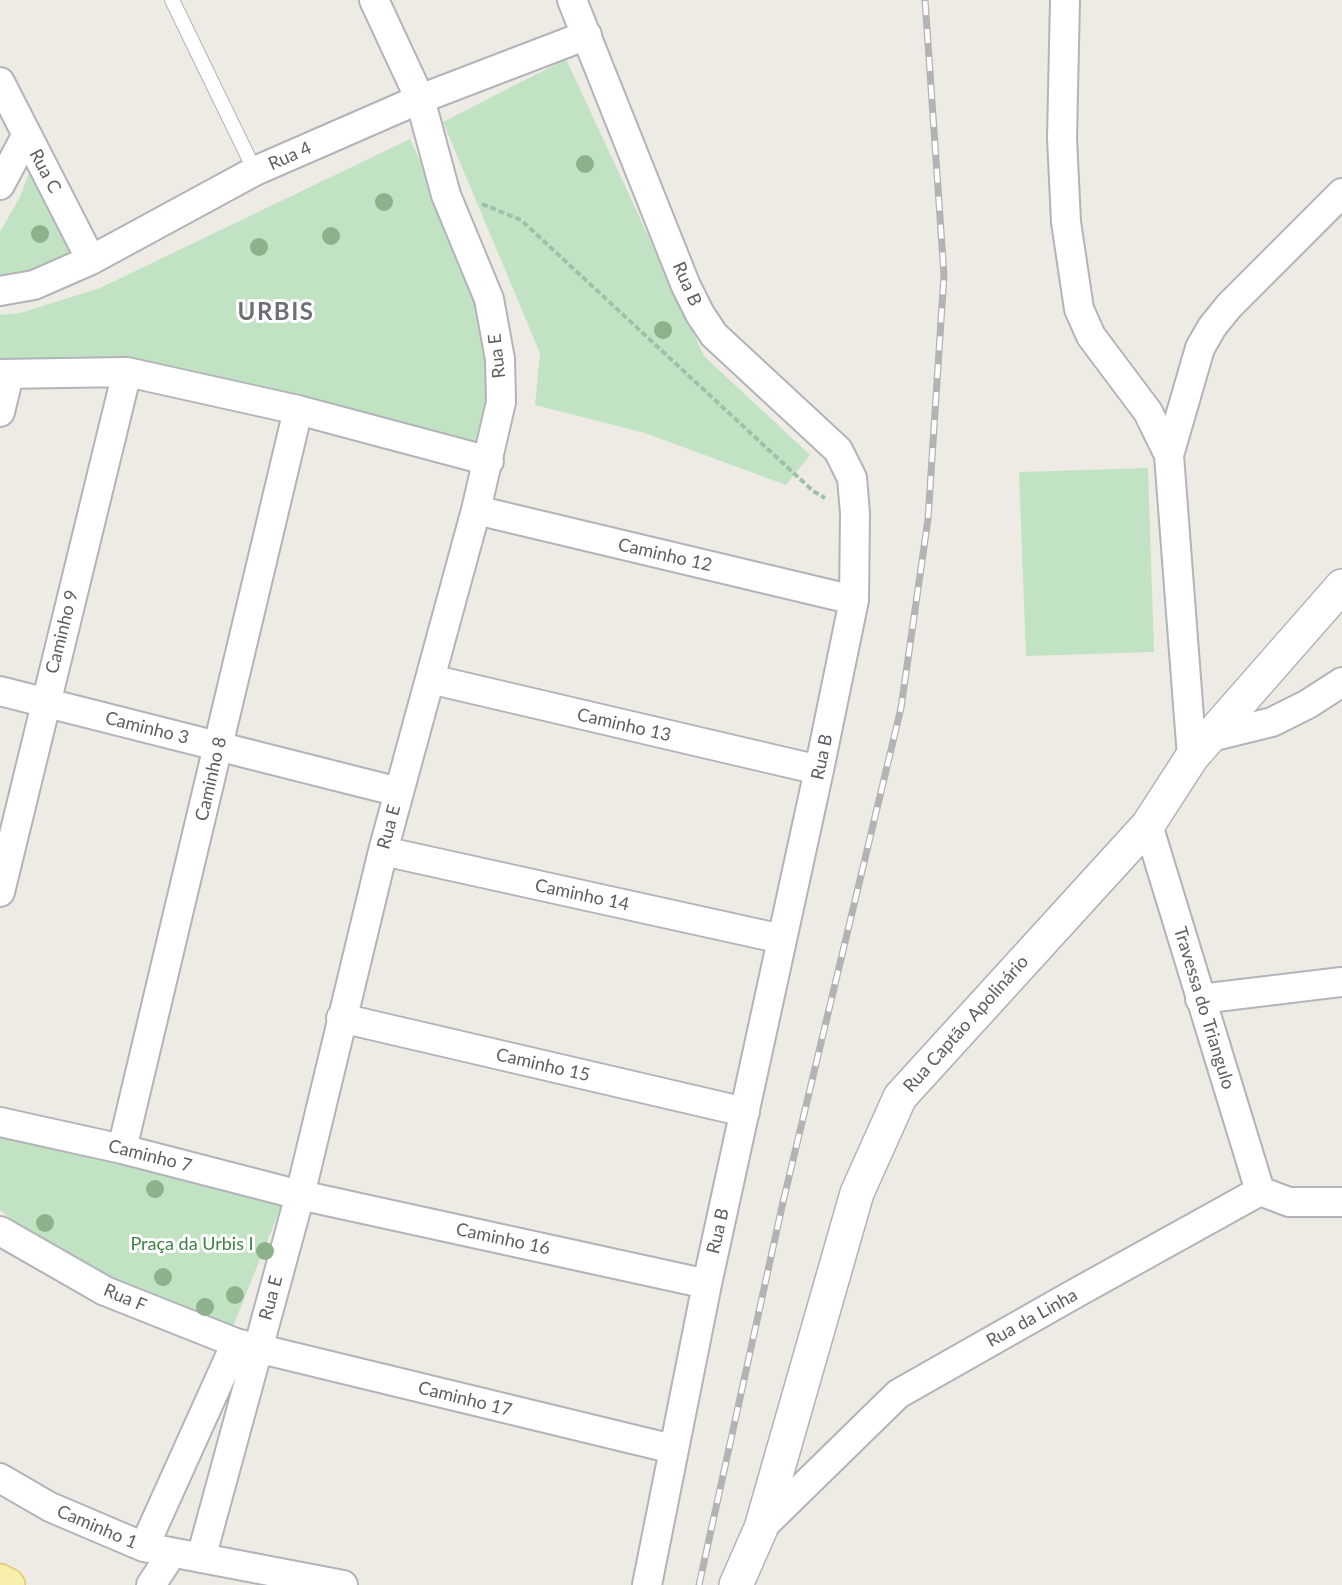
<!DOCTYPE html>
<meta charset="utf-8">
<style>
body{margin:0}
canvas{display:block;background:#edebe4}
</style>
<canvas width="1342" height="1585"></canvas>
<script>
const context = document.querySelector('canvas').getContext('2d');
context.lineJoin = 'round';
function paint(path, color) {
  context.fillStyle = color;
  context.fill(path, 'evenodd');
}
function poly(rows) {
  const path = new Path2D();
  for (const r of rows) {
    path.moveTo(r[0], r[1]);
    for (let i = 2; i < r.length; i += 2) path.lineTo(r[i], r[i + 1]);
  }
  return path;
}
function trace(path, color, width, dash) {
  context.strokeStyle = color;
  context.lineWidth = width;
  context.lineCap = dash ? 'butt' : 'round';
  context.setLineDash(dash || []);
  context.stroke(path);
}
function write(font, color, halo, rows, align = 'center') {
  context.font = font + ' Lato,sans-serif';
  context.lineWidth = 6;
  context.setLineDash([]);
  context.textBaseline = 'middle';
  context.strokeStyle = halo;
  context.fillStyle = color;
  for (const [text, x, y, turn = 0] of rows) {
    context.save();
    context.translate(x, y);
    context.rotate((+turn || 0) * Math.PI / 180);
    context.textAlign = isNaN(turn) ? turn : align;
    if (halo) context.strokeText(text, 0, 0);
    context.fillText(text, 0, 0);
    context.restore();
  }
}
const green = poly([
 [566,59,704,356,810,455,786,485,645,433,535,405,540,353,443,122],
 [410,139,479,290,495,393,480,443,320,404,0,369,0,315,20,313,100,288],
 [35,169,84,274,0,295,0,232,20,197,28,175],
 [1148,468,1154,652,1026,656,1019,472],
 [0,1125,285,1197,230,1334,171,1309,31,1235,0,1210]
]);
const path = poly([
 [482,204,521,220,813,491,825,498]
]);
const lane = poly([
 [172,0,255,171]
]);
const street = poly([
 [572,0,686,286,700,314,714,335,838,450,852,478,855,513,854,600,819,770,707,1284,647,1585],
 [1065,0,1062,138,1066,222,1079,309,1091,336,1148,412,1169,455,1192,757],
 [0,82,91,260],
 [0,185,26,136],
 [0,291,34,285,91,260,255,171,420,99,587,35],
 [0,374,127,372,298,410,489,461],
 [0,412,9,375],
 [1169,455,1200,348,1212,327,1229,306,1342,193],
 [476,510,854,600],
 [430,679,819,770],
 [0,691,399,792],
 [1211,737,1272,722,1308,704,1342,682],
 [1148,825,1260,1191],
 [383,851,782,939],
 [0,892,127,372],
 [1200,999,1342,982],
 [341,1018,745,1112],
 [0,1122,122,1149,300,1195,707,1284],
 [122,1149,298,410],
 [0,1231,105,1291,236,1343,673,1449],
 [0,1478,50,1507,144,1547,343,1585],
 [761,1528,898,1394,1076,1293,1260,1191,1289,1202,1342,1202],
 [144,1547,236,1343],
 [201,1558,300,1195,383,851,476,510,501,402,500,359,489,299,446,195,420,99,374,0],
 [151,1585,172,1553]
]);
const secondary = poly([
 [736,1585,761,1528,857,1193,900,1097,1148,825,1192,757,1342,586]
]);
const primary = poly([
 [0,1581,8,1585]
]);
const rail = poly([
 [699,1585,783,1202,901,708,928,519,944,275,925,0]
]);
const trees = [
 [585,164],
 [384,202],
 [40,234],
 [331,236],
 [259,247],
 [663,330],
 [155,1189],
 [45,1223],
 [265,1251],
 [163,1277],
 [235,1295],
 [205,1307]
];
const streetNames = [
 ["Rua 4",290,156,-24],
 ["Rua C",45,171,62],
 ["Rua B",687,284,66],
 ["Rua E",497,356,-96],
 ["Caminho 12",665,555,13],
 ["Caminho 9",62,632,-76],
 ["Caminho 13",624,725,13],
 ["Caminho 3",147,728,14],
 ["Rua B",822,757,-78],
 ["Caminho 8",211,779,-77],
 ["Rua E",389,827,-75],
 ["Caminho 14",582,895,12],
 ["Travessa do Triangulo",1204,1008,73],
 ["Rua Captão Apolinário",966,1024,-48],
 ["Caminho 15",543,1065,13],
 ["Caminho 7",150,1156,14],
 ["Rua B",718,1231,-77],
 ["Caminho 16",503,1239,12],
 ["Rua F",125,1298,23],
 ["Rua E",271,1298,-75],
 ["Rua da Linha",1032,1318,-29],
 ["Caminho 17",465,1399,14],
 ["Caminho 1",97,1527,23]
];
const parkNames = [
 ["Praça da Urbis I",192,1244]
];
const districtNames = [
 ["URBIS",276,312]
];
paint(green, '#c2e3c3');
trace(lane, '#b1b4b8', 16);
trace(street, '#b1b4b8', 32);
trace(secondary, '#b0b3b8', 36);
trace(primary, '#e6c764', 36);
trace(path, '#9cc3a9', 4, [6, 3]);
trace(lane, '#fff', 14);
trace(street, '#fff', 28);
trace(secondary, '#fff', 33);
trace(primary, '#f8efad', 33);
trace(rail, '#b2b3b3', 7);
trace(rail, '#fff', 4.5, [14]);
context.fillStyle = '#8cb18b';
for (const [x, y] of trees) {
  context.beginPath();
  context.arc(x, y, 9, 0, 2 * Math.PI);
  context.fill();
}
write('18px', '#5c5f63', '#fff', streetNames);
write('18px', '#3c8242', '#fff', parkNames);
context.letterSpacing = '1.5px';
write('bold 24px', '#6d7175', '#fff', districtNames);
context.letterSpacing = '0px';
</script>
